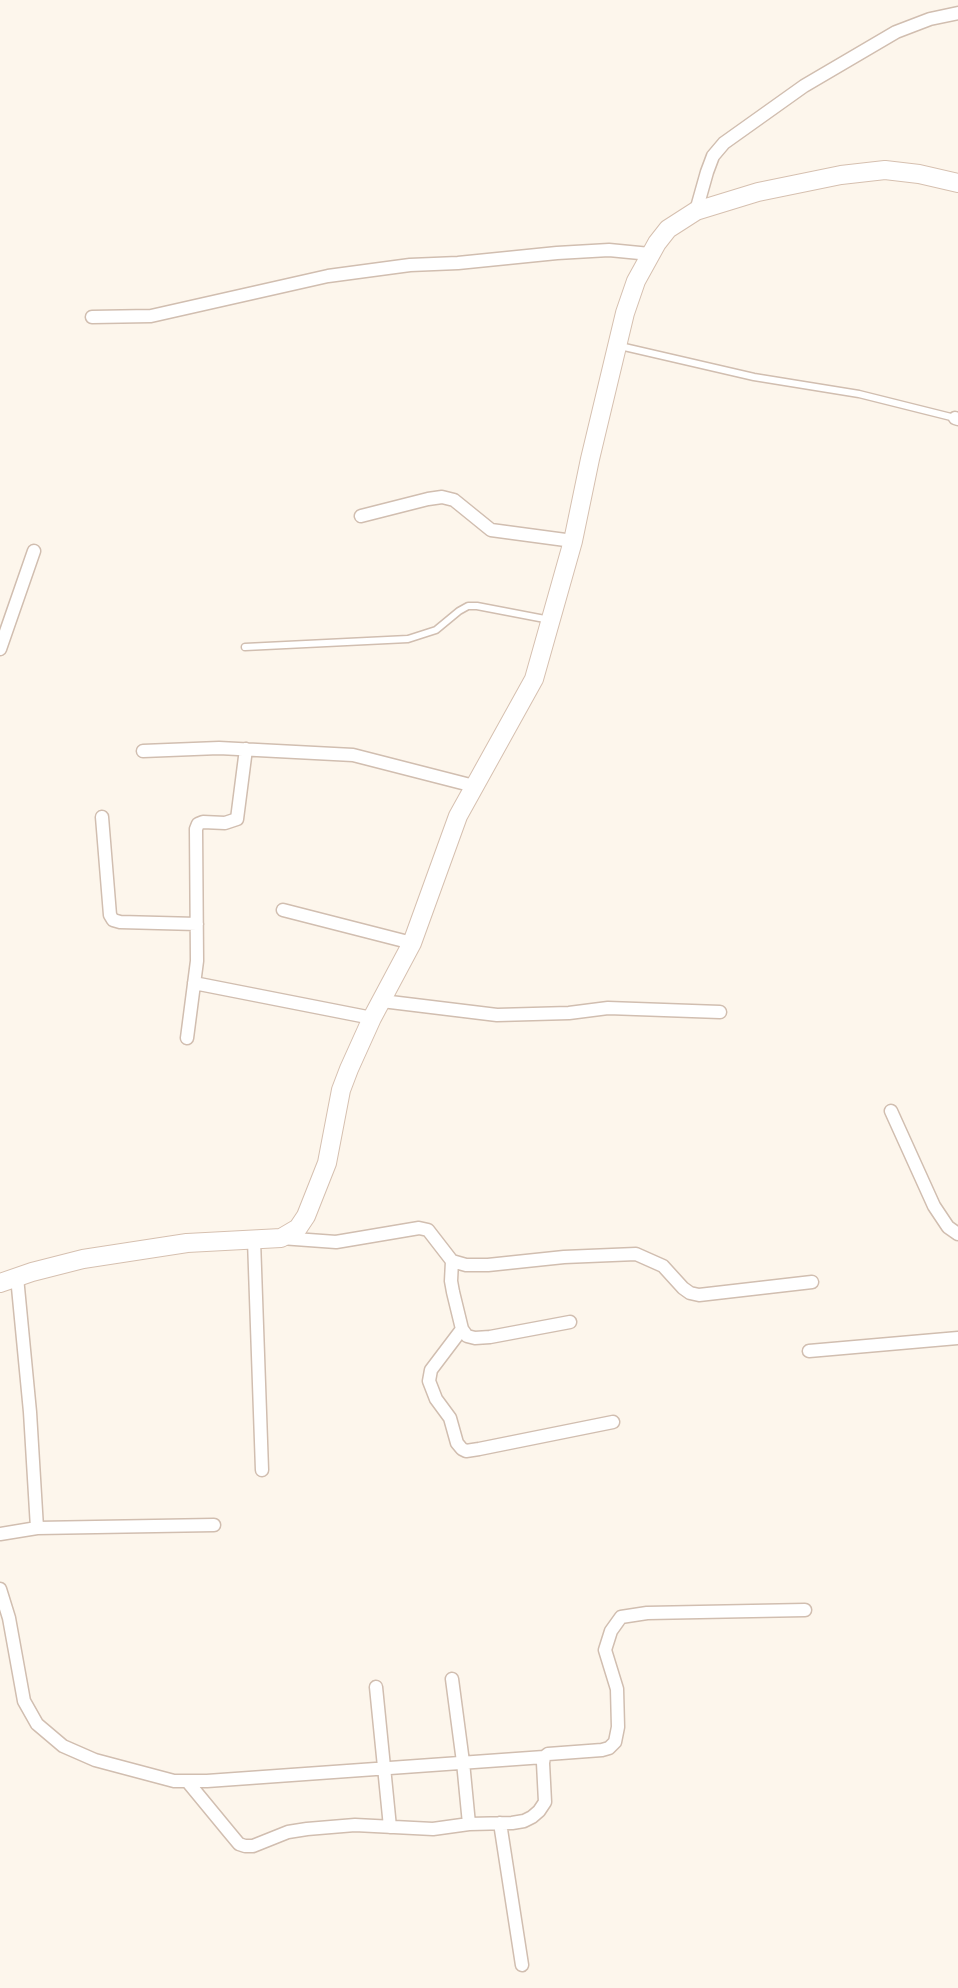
<!DOCTYPE html>
<style>
body{margin:0}
canvas{display:block;background:#fdf6ec}
</style>
<canvas width="958" height="1988"></canvas>
<script>
const context = document.querySelector('canvas').getContext('2d');
context.lineJoin = 'round';
function poly(rows) {
  const path = new Path2D();
  for (const r of rows) {
    path.moveTo(r[0], r[1]);
    for (let i = 2; i < r.length; i += 2) path.lineTo(r[i], r[i + 1]);
  }
  return path;
}
function trace(path, color, width, dash) {
  context.strokeStyle = color;
  context.lineWidth = width;
  context.lineCap = dash ? 'butt' : 'round';
  context.setLineDash(dash || []);
  context.stroke(path);
}
const lane = poly([
 [620,346,754,377,859,394,955,418],
 [245,647,408,639,436,630,459,611,468,606,477,606,550,620]
]);
const street = poly([
 [696,211,707,172,713,156,724,143,804,86,896,32,930,19,958,13],
 [92,317,151,316,328,276,410,265,458,263,557,253,609,250,650,254],
 [955,418,958,419],
 [361,516,428,499,442,497,454,500,491,530,573,541],
 [0,649,34,551],
 [143,751,219,748,353,755,474,786],
 [102,817,110,915,113,920,120,922,197,924],
 [283,910,412,943],
 [194,983,372,1018],
 [382,1001,497,1015,569,1013,608,1008,720,1012],
 [187,1038,197,961,196,829,198,824,203,822,225,823,237,819,246,749],
 [891,1111,934,1206,948,1227,958,1234],
 [281,1238,336,1242,419,1228,428,1230,452,1261,466,1265,488,1265,564,1257,636,1254,663,1266,683,1288,690,1293,699,1295,812,1282],
 [254,1240,262,1470],
 [452,1261,451,1281,453,1292,462,1329,467,1336,475,1338,490,1337,570,1322],
 [17,1277,30,1412,37,1528,214,1525],
 [462,1329,431,1370,429,1381,436,1399,450,1418,457,1443,462,1449,466,1451,479,1449,613,1422],
 [809,1351,958,1338],
 [0,1534,37,1528],
 [0,1589,9,1618,24,1701,37,1724,63,1746,95,1760,174,1781,207,1781,544,1757],
 [452,1679,463,1762,469,1824],
 [376,1687,390,1827],
 [187,1781,229,1832,239,1844,245,1846,253,1846,288,1832,307,1829,355,1825,433,1829,469,1824,512,1823,524,1821,532,1817,539,1811,545,1802,543,1763,544,1757,548,1754,602,1750,609,1748,615,1742,618,1727,617,1689,605,1650,611,1631,621,1617,647,1613,805,1610],
 [500,1823,522,1965]
]);
const secondary = poly([
 [0,1283,32,1272,83,1259,187,1243,281,1238,298,1228,306,1216,327,1163,341,1090,349,1069,372,1018,412,943,458,816,534,679,573,541,590,459,625,313,636,281,657,243,668,229,696,211,758,192,841,175,885,170,919,174,958,183]
]);
trace(lane, '#d1beb0', 9);
trace(street, '#d1beb0', 15);
trace(secondary, '#d6c0b0', 20);
trace(lane, '#fff', 6);
trace(street, '#fff', 12);
trace(secondary, '#fff', 18);
</script>
